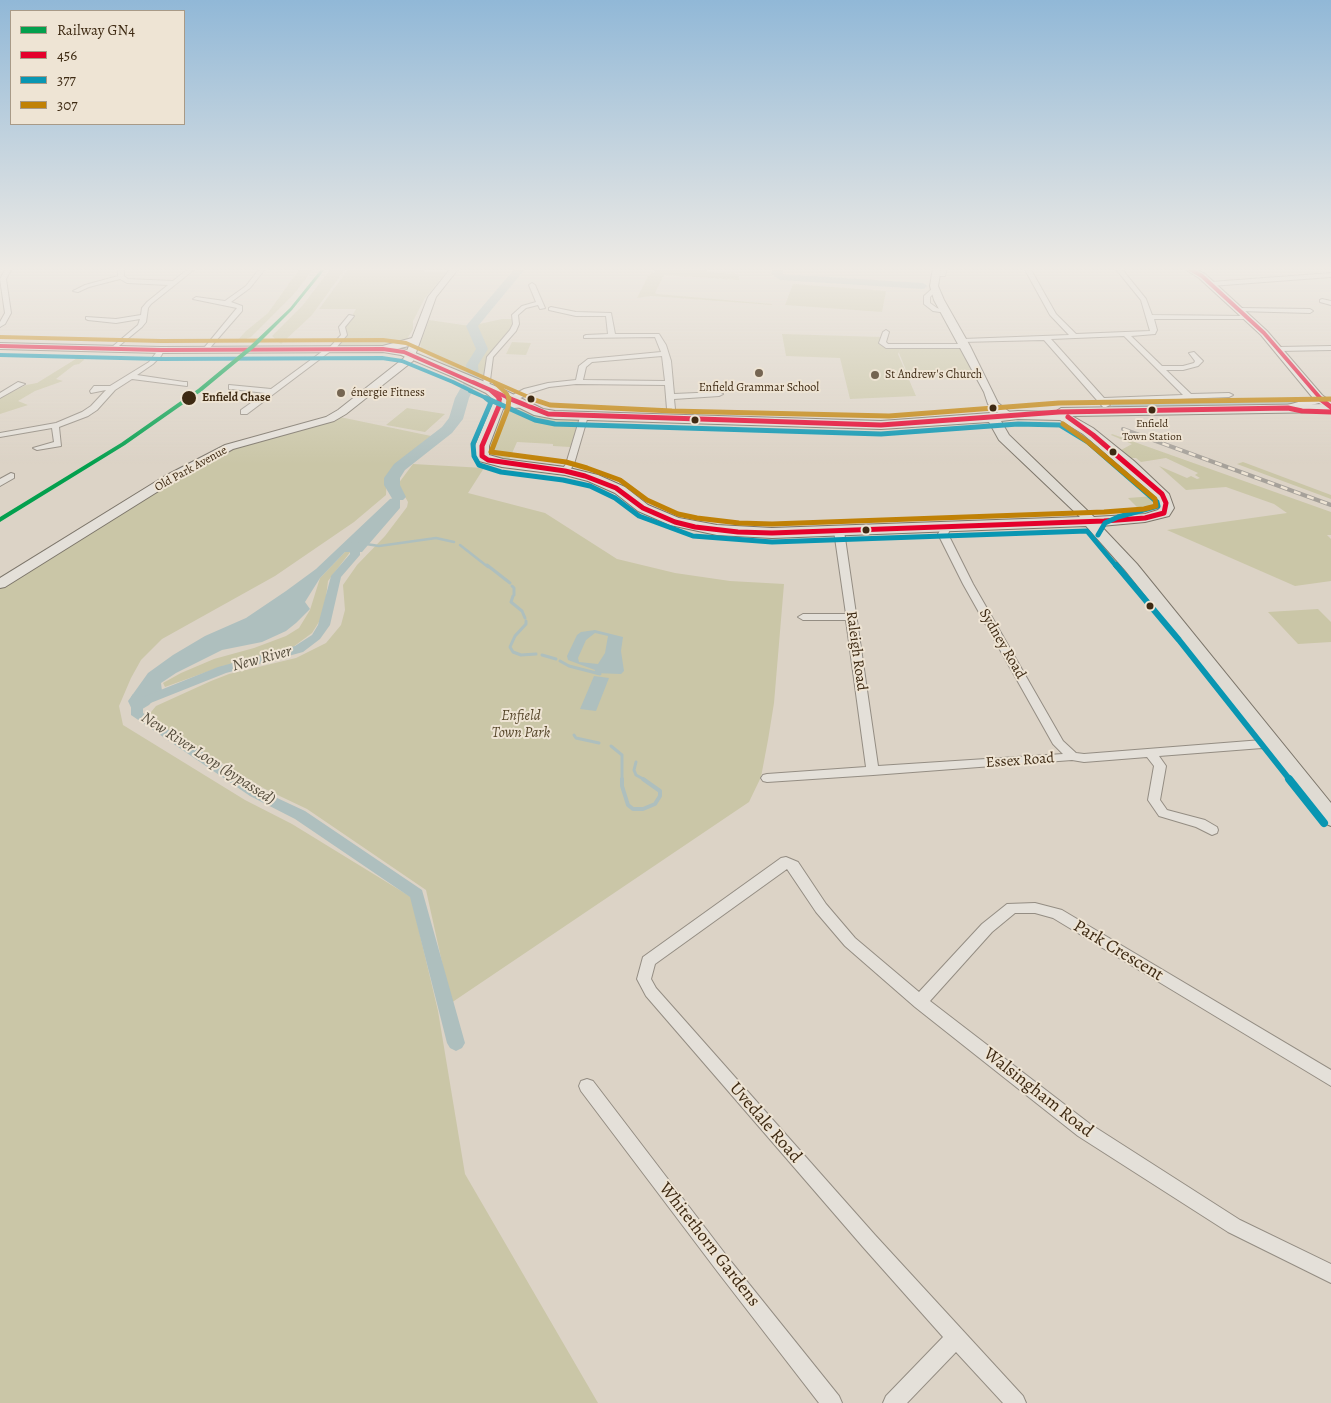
<!DOCTYPE html>
<meta charset="utf-8">
<style>
body{margin:0}
#map{position:relative;width:1331px;height:1403px;overflow:hidden;background:#dcd3c6;font-family:Alegreya,serif}
canvas{display:block}
.legend{position:absolute;left:10px;top:10px;width:175px;height:115px;box-sizing:border-box;background:#eee4d4;border:1px solid #a89a87;margin:0;padding:6px 9px;list-style:none;font-size:15px;color:#3e2a13}
.legend li{display:flex;align-items:center;gap:10px;height:25px}
.legend b{width:25px;border:1px solid #a89a87}
</style>
<div id="map">
<canvas width="1331" height="1403"></canvas>
<ul class="legend">
<li><b style="height:6px;background:#03a04e"></b>Railway GN4</li>
<li><b style="height:6px;background:#e4002b"></b>456</li>
<li><b style="height:6px;background:#0996b2"></b>377</li>
<li><b style="height:6px;background:#c08106"></b>307</li>
</ul>
</div>
<script>
const context = document.querySelector('canvas').getContext('2d');
context.lineJoin = 'round';
function paint(path, color) {
  context.fillStyle = color;
  context.fill(path, 'evenodd');
}
function poly(rows) {
  const path = new Path2D();
  for (const r of rows) {
    path.moveTo(r[0], r[1]);
    for (let i = 2; i < r.length; i += 2) path.lineTo(r[i], r[i + 1]);
  }
  return path;
}
function trace(path, color, width, dash) {
  context.strokeStyle = color;
  context.lineWidth = width;
  context.lineCap = dash ? 'butt' : 'round';
  context.setLineDash(dash || []);
  context.stroke(path);
}
function write(font, color, halo, rows, align = 'center') {
  context.font = font + ' Alegreya,serif';
  context.lineWidth = 4;
  context.setLineDash([]);
  context.textBaseline = 'middle';
  context.strokeStyle = halo;
  context.fillStyle = color;
  for (const [text, x, y, turn = 0] of rows) {
    context.save();
    context.translate(x, y);
    context.rotate((+turn || 0) * Math.PI / 180);
    context.textAlign = isNaN(turn) ? turn : align;
    if (halo) context.strokeText(text, 0, 0);
    context.fillText(text, 0, 0);
    context.restore();
  }
}
const green = poly([
 [300,268,314,268,294,294,251,337,235,343,246,331,268,313],
 [331,268,346,268,312,315,281,344,272,336,303,305],
 [349,268,424,268,424,272,447,272,425,298,413,321,413,329,406,341,387,346,337,347,344,328,354,317,353,314,356,309,319,309],
 [654,268,701,268,709,272,736,274,739,276,739,280,664,275,655,293,657,294,772,304,772,305,651,296,637,298,648,276,655,272],
 [793,284,886,291,882,312,785,305],
 [502,319,512,319,512,331,489,354,485,365,486,377,484,384,428,355,421,348,420,344,429,320,470,326],
 [782,334,882,337,880,344,889,347,961,348,977,378,938,379,936,375,908,375,899,353,900,350,898,354,916,396,850,399,840,358,786,356],
 [512,342,531,343,526,355,506,354],
 [79,357,83,357,84,360,79,364,74,365,56,379,63,381,35,391,18,401,28,405,0,414,0,398,26,385,37,383],
 [407,408,445,414,425,432,386,425],
 [510,408,580,418,570,447,553,446,553,444,517,442,509,460,495,458,488,455,486,451,505,409],
 [340,417,431,436,393,468,387,476,386,495,354,522,275,576,162,639,141,660,131,678,119,706,123,725,245,800,292,824,411,897,438,1011,465,1174,598,1403,0,1403,0,587,181,475,231,449],
 [1112,434,1331,512,1331,535,1327,535,1331,539,1331,581,1295,586,1167,530,1287,513,1274,504,1226,487,1186,490,1159,466,1187,478,1191,476,1197,479,1200,478,1195,475,1198,473,1166,458,1141,462,1136,458,1131,458,1121,450,1132,444,1111,435],
 [1243,462,1331,495,1331,499,1237,464],
 [413,464,484,468,468,493,545,513,617,559,675,573,730,581,784,584,774,703,768,740,761,777,749,802,451,1003,426,890,307,809,265,789,147,717,156,706,211,681,229,674,296,658,326,643,341,625,345,610,343,585,357,565,385,536,407,507,408,502,398,484],
 [1154,496,1157,503,1155,507,1141,511,1128,498],
 [351,551,328,581,324,614,312,633,293,647,278,653,223,666,165,687,163,683,181,673,214,659,254,648,286,636,299,628,310,610,320,578,345,552],
 [1318,609,1331,622,1331,642,1298,644,1268,612]
]);
const water = poly([
 [398,497,400,499,400,508,362,552,345,552,320,578,305,602,310,609,296,623,286,631,262,642,222,650,176,673,161,683,162,691,149,705,134,714,128,701,148,673,173,655,205,636,246,618,286,591,316,569,390,499],
 [595,630,623,637,621,651,624,671,621,674,594,673,595,670,568,660,567,656,577,635,581,632],
 [595,633,608,636,605,653,598,664,579,662,578,658,586,640],
 [594,676,609,678,596,711,580,709]
]);
const streamFar2 = poly([
 [366,544,379,546,436,538,454,542],
 [460,545,488,567]
]);
const streamFar1 = poly([
 [487,565,510,583],
 [512,586,514,588,514,595],
 [513,596,511,602,522,611,525,618],
 [526,621,526,624,515,636,510,647,513,652,521,655,536,654],
 [542,655,556,659],
 [560,661,569,666,600,674],
 [574,735,576,738,599,743],
 [611,746,622,755,622,780],
 [636,762,634,770,636,775,645,780]
]);
const stream = poly([
 [622,779,622,786,628,805,633,809,643,809,655,804,660,796,660,791,643,779]
]);
const canal = poly([
 [355,541,360,544,360,555,341,577,330,625,320,639,303,652,226,673,143,706,143,713,260,790,305,811,422,890,465,1043,462,1048,456,1051,450,1048,447,1043,410,897,295,819,250,796,131,715,131,697,133,694,141,694,143,697,218,667,295,646,312,635,318,625,331,576,350,554,350,544,355,541]
]);
const river = poly([
 [515,268,526,268,478,326,488,349,478,365,479,377,469,398,463,419,452,433,405,470,400,478,400,485,406,497,403,500,393,500,384,485,384,478,394,464,442,427,449,418,455,398,467,377,466,365,476,349,466,326,515,268],
 [773,268,783,268,783,274,923,283,928,286,923,289,780,280,771,274,773,268],
 [1295,398,1302,402,1300,405,1117,409,1110,405,1117,401,1295,398]
]);
const street = poly([
 [6,268,12,268,6,279,11,313,5,324,0,327,0,322,5,313,0,279,6,268],
 [118,268,124,268,124,276,128,279,173,281,189,268,196,268,151,304,148,308,146,322,142,327,114,350,112,349,112,347,138,325,140,319,116,323,88,320,86,319,86,317,116,319,141,315,142,308,147,302,168,285,127,283,120,279,89,287,78,292,73,291,85,285,118,276,118,268],
 [260,268,266,268,250,288,231,302,242,306,242,311,208,350,204,350,204,348,237,308,193,299,196,297,225,301,246,286,260,268],
 [941,268,947,268,945,276,933,276,933,274,940,273,941,268],
 [1024,268,1030,268,1056,314,1076,334,1150,331,1141,300,1115,268,1121,268,1146,299,1152,315,1250,316,1250,318,1248,319,1154,319,1157,330,1155,334,1131,336,1162,366,1183,366,1194,363,1195,361,1189,353,1194,352,1203,361,1198,366,1183,370,1166,370,1191,394,1229,393,1233,395,1229,397,1107,402,1110,405,1106,407,1103,407,1044,340,961,342,960,341,963,339,1069,335,1050,315,1024,268],
 [1124,336,1183,395,1104,398,1051,339,1124,336],
 [1331,273,1331,277,1211,286,1208,284,1211,282,1331,273],
 [532,283,535,285,545,308,540,309,538,305,526,308,518,315,519,324,516,331,493,357,489,388,482,390,487,357,510,330,513,324,512,315,522,306,536,302,529,285,532,283],
 [933,288,938,289,930,297,930,303,937,308,947,311,947,313,933,311,924,304,924,296,933,288],
 [1322,299,1331,301,1331,305,1320,302,1320,300,1322,299],
 [551,307,576,312,611,313,615,334,659,334,666,345,671,361,674,394,719,392,723,394,719,396,674,399,675,409,671,411,667,409,665,385,576,384,549,387,530,393,502,408,496,408,496,404,524,389,548,383,576,380,579,366,588,359,661,352,655,337,584,338,584,336,586,335,608,334,606,316,576,316,549,310,549,308,551,307],
 [662,356,665,381,583,380,586,367,592,362,662,356],
 [1240,308,1310,309,1313,311,1310,313,1238,311,1237,310,1240,308],
 [349,315,354,316,345,327,347,335,335,349,332,350,247,414,241,414,241,410,265,393,232,389,229,389,229,385,271,389,327,348,330,347,341,335,339,327,349,315],
 [886,330,889,332,886,342,888,344,965,344,968,346,965,348,886,348,879,343,883,332,886,330],
 [1331,346,1331,350,1279,351,1276,349,1279,347,1331,346],
 [159,349,164,350,161,356,153,364,137,375,184,382,187,382,187,386,132,379,115,390,97,410,88,416,59,427,61,446,37,450,33,448,54,442,52,428,0,437,0,433,56,423,82,412,91,406,106,390,91,393,90,391,94,386,110,386,149,362,159,349],
 [18,382,25,384,0,398,0,393,18,382],
 [581,414,588,416,574,464,568,473,562,473,561,471,566,464,581,414],
 [11,473,14,474,14,478,0,486,0,479,11,473],
 [946,524,951,527,948,534,973,584,1063,741,1076,753,1084,754,1262,740,1277,742,1279,745,1277,748,1273,749,1262,748,1159,756,1166,766,1160,800,1167,810,1205,820,1217,827,1218,830,1217,833,1212,835,1196,827,1159,816,1148,800,1154,766,1147,757,1084,762,1072,760,873,775,767,782,763,781,761,778,763,775,767,774,866,767,846,620,803,620,798,617,803,614,846,614,834,531,839,528,844,531,878,766,1063,754,1053,744,963,584,938,534,943,525,946,524],
 [786,857,798,862,826,904,855,938,919,992,982,924,1007,904,1035,903,1062,910,1331,1070,1331,1086,1053,918,1035,913,1015,913,992,932,930,1001,1090,1124,1240,1220,1331,1264,1331,1283,1228,1232,1078,1136,915,1007,845,946,816,912,787,869,655,964,651,979,656,988,875,1235,1023,1396,1026,1403,1003,1403,956,1352,907,1403,883,1403,886,1396,943,1337,863,1247,646,996,637,979,643,957,781,858,786,857],
 [587,1079,593,1081,729,1259,839,1396,842,1403,819,1403,717,1271,581,1091,579,1086,581,1081,587,1079]
]);
const secondary = poly([
 [451,268,459,268,436,297,413,361,346,414,334,421,233,449,173,482,5,587,0,588,0,578,165,476,225,445,326,417,338,410,404,358,409,346,383,352,378,349,379,347,412,338,428,297,451,268],
 [933,268,941,268,938,286,944,300,970,346,998,403,1012,414,1014,416,1012,418,1004,418,988,404,984,392,934,300,930,286,933,268],
 [1183,268,1193,268,1205,274,1267,331,1322,395,1331,402,1331,410,1319,403,1288,411,1284,410,1283,408,1284,406,1313,398,1261,335,1199,278,1183,268],
 [523,402,528,405,527,407,499,409,494,406,499,403,523,402]
]);
const primary = poly([
 [0,343,161,347,383,346,408,350,502,389,543,409,555,411,881,421,1018,411,1055,412,1061,408,1331,404,1331,412,1072,416,1093,428,1134,461,1169,494,1174,508,1169,516,1145,522,1101,526,1137,564,1331,803,1331,826,1324,823,1224,694,1125,570,1086,526,772,538,717,535,670,525,638,511,615,493,588,481,565,475,502,467,479,461,475,454,475,446,494,400,486,393,453,377,401,355,383,352,161,353,0,349,0,343],
 [506,401,534,415,555,419,881,429,989,422,999,440,1080,517,772,528,717,525,679,518,648,505,625,487,598,475,565,467,503,459,489,455,489,446,506,401],
 [1018,419,1060,420,1083,434,1155,496,1160,508,1158,510,1145,514,1094,517,1009,435,1001,421,1018,419]
]);
const rail = poly([
 [1123,429,1331,505]
]);
const bus1Far1 = poly([
 [1190,269,1202,276,1264,333,1321,399],
 [0,346,161,350,383,349,404,352,490,390,500,399],
 [473,382,511,399]
]);
const bus1 = poly([
 [499,398,499,406,482,446,482,456,488,460,565,471,585,476,616,488,643,508,675,522,695,527,738,532,772,533,1104,521,1145,518,1164,513,1166,503,1162,494,1093,435,1068,417],
 [508,398,548,414,881,425,1059,412,1288,408,1302,411,1331,412],
 [1319,398,1331,407]
]);
const bus2Far3 = poly([
 [0,355,161,359,382,358,402,361,453,382,488,399],
 [470,391,489,399]
]);
const bus2Far2 = poly([
 [486,398,491,402,473,444,474,456,479,465,501,472,563,480,590,486,615,498,639,516,693,536,772,542,1087,531,1117,567],
 [486,398,535,420,555,424,881,434,1018,424,1060,425,1088,442,1157,502,1158,506,1118,517,1105,523,1098,535]
]);
const bus2Far1 = poly([
 [1116,565,1179,640,1290,780]
]);
const bus2 = poly([
 [1289,779,1324,823]
]);
const bus3Far1 = poly([
 [0,337,161,341,383,340,406,343,494,382,507,394,509,399],
 [476,374,533,399],
 [1309,399,1331,399]
]);
const bus3 = poly([
 [509,398,508,408,491,452,566,462,587,468,620,480,647,500,678,514,697,518,739,523,772,524,1104,512,1144,509,1156,506,1155,499,1088,442,1063,424],
 [529,398,550,405,672,411,889,416,1059,403,1331,399]
]);
const rail1 = poly([
 [322,268,326,268,292,310,254,348,202,391,125,445,0,522,0,517,121,443,198,389,250,346,290,308,322,268]
]);
const markers = [
 [759,373,5,"#756552"],
 [875,375,5,"#756552"],
 [341,393,5,"#756552"],
 [189,398,8,"#3e2a13"],
 [531,399,4.5,"#3e2a13"],
 [993,408,4.5,"#3e2a13"],
 [1152,410,4.5,"#3e2a13"],
 [695,420,4.5,"#3e2a13"],
 [1113,452,4.5,"#3e2a13"],
 [866,530,4.5,"#3e2a13"],
 [1150,606,4.5,"#3e2a13"]
];
const farBusnames = [
 ["Enfield",1152,424],
 ["Town Station",1152,437]
];
const farPoinames = [
 ["St Andrew's Church",885,375],
 ["Enfield Grammar School",759,388,"center"],
 ["énergie Fitness",351,393]
];
const farStopnames = [
 ["Enfield Chase",202,398]
];
const farStreetnames = [
 ["Old Park Avenue",191,469,-29]
];
const streetNames = [
 ["Sydney Road",1002,644,60],
 ["Raleigh Road",856,651,82],
 ["Essex Road",1020,761,-4]
];
const parkNames = [
 ["Enfield",521,716],
 ["Town Park",521,733]
];
const waterNames = [
 ["New River",262,659,-15],
 ["New River Loop (bypassed)",208,759,33]
];
const nearStreetnames = [
 ["Park Crescent",1118,951,31],
 ["Walsingham Road",1038,1093,38],
 ["Uvedale Road",765,1123,49],
 ["Whitethorn Gardens",709,1245,52]
];
paint(green, '#cac6a7');
paint(water, '#aebfbe');
trace(streamFar2, '#aebfbe', 2.5);
trace(streamFar1, '#aebfbe', 3);
trace(stream, '#aebfbe', 4);
paint(canal, '#aebfbe');
paint(river, '#aebfbe');
trace(street, '#948d83', 2);
trace(secondary, '#7d766b', 2);
trace(primary, '#7d766b', 2);
paint(street, '#e4e0d9');
paint(secondary, '#e4e0d9');
paint(primary, '#dfdbd3');
trace(rail, '#a6a19a', 4);
trace(rail, '#eee4d4', 2.5, [7]);
trace(bus1Far1, '#e4002b', 4);
trace(bus1, '#e4002b', 5);
trace(bus2Far3, '#0996b2', 4);
trace(bus2Far2, '#0996b2', 5);
trace(bus2Far1, '#0996b2', 6);
trace(bus2, '#0996b2', 8);
trace(bus3Far1, '#c08106', 4);
trace(bus3, '#c08106', 5);
paint(rail1, '#03a04e');
const sky = context.createLinearGradient(0, 0, 0, 464);
sky.addColorStop(0, '#91b8d7');
sky.addColorStop(0.58, '#efebe5');
sky.addColorStop(1, '#efebe500');
context.fillStyle = sky;
context.fillRect(0, 0, 1331, 464);
for (const [x, y, r, color] of markers) {
  const dot = new Path2D();
  dot.arc(x, y, r, 0, 2 * Math.PI);
  context.fillStyle = color;
  context.fill(dot);
  trace(dot, '#eee4d4', 2);
}
write('11px', '#3e2a13', '#eee4d4', farBusnames);
write('12px', '#3e2a13', '#eee4d4', farPoinames, 'left');
write('bold 12px', '#3e2a13', '#eee4d4', farStopnames, 'left');
write('12px', '#3e2a13', '#eee4d4', farStreetnames);
write('15px', '#3e2a13', '#eee4d4', streetNames);
write('italic 15px', '#57472b', '#eee4d4', parkNames);
write('italic 16px', '#554d3d', '#eee4d4', waterNames);
write('18px', '#3e2a13', '#eee4d4', nearStreetnames);
</script>
